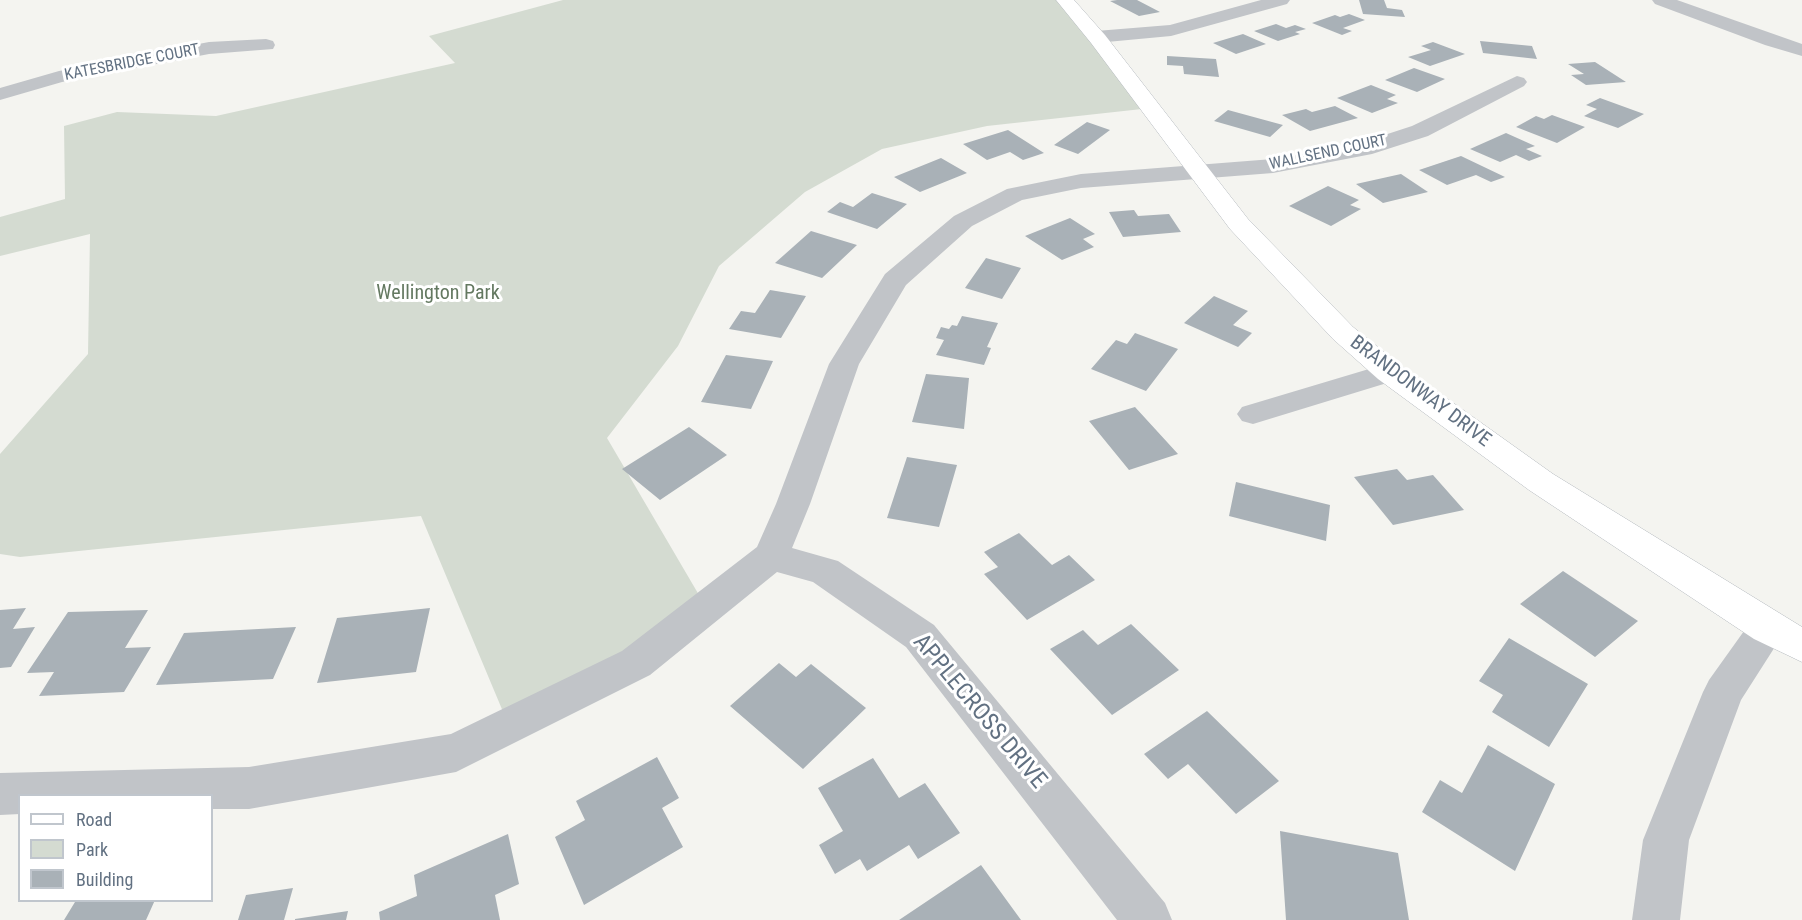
<!DOCTYPE html>
<style>
body{margin:0}
#map{position:relative;width:1802px;height:920px;overflow:hidden;background:#f4f4f0;font-family:"Roboto Condensed",sans-serif}
canvas{display:block}
.legend{position:absolute;left:18px;top:794px;width:195px;height:108px;box-sizing:border-box;background:#fff;border:2px solid #c0c6cd;margin:0;padding:8px 10px;list-style:none;font-size:18px;color:#627182}
.legend li{display:flex;align-items:center;gap:12px;height:30px}
.legend b{width:30px;border:2px solid #c0c6cd}
</style>
<div id="map">
<canvas width="1802" height="920"></canvas>
<ul class="legend">
<li><b style="height:8px;background:#fff"></b>Road</li>
<li><b style="height:16px;background:#d4dbd1"></b>Park</li>
<li><b style="height:16px;background:#a9b1b7"></b>Building</li>
</ul>
</div>
<script>
const context = document.querySelector('canvas').getContext('2d');
context.lineJoin = 'round';
function paint(path, color) {
  context.fillStyle = color;
  context.fill(path, 'evenodd');
}
function poly(rows) {
  const path = new Path2D();
  for (const r of rows) {
    path.moveTo(r[0], r[1]);
    for (let i = 2; i < r.length; i += 2) path.lineTo(r[i], r[i + 1]);
  }
  return path;
}
function trace(path, color, width, dash) {
  context.strokeStyle = color;
  context.lineWidth = width;
  context.lineCap = dash ? 'butt' : 'round';
  context.setLineDash(dash || []);
  context.stroke(path);
}
function write(font, color, halo, rows, align = 'center') {
  context.font = font + ' "Roboto Condensed",sans-serif';
  context.lineWidth = 6;
  context.setLineDash([]);
  context.textBaseline = 'middle';
  context.strokeStyle = halo;
  context.fillStyle = color;
  for (const [text, x, y, turn = 0] of rows) {
    context.save();
    context.translate(x, y);
    context.rotate((+turn || 0) * Math.PI / 180);
    context.textAlign = isNaN(turn) ? turn : align;
    if (halo) context.strokeText(text, 0, 0);
    context.fillText(text, 0, 0);
    context.restore();
  }
}
const green = poly([
 [563,0,1065,0,1151,108,987,126,882,149,805,192,719,266,678,346,607,438,706,607,509,726,421,516,20,557,0,554,0,454,88,354,90,234,0,256,0,217,65,199,64,126,117,112,216,116,455,63,429,36]
]);
const building = poly([
 [1117,0,1137,0,1160,12,1139,16,1110,1],
 [1359,0,1384,0,1387,8,1402,10,1405,17,1363,14],
 [1349,14,1365,20,1343,28,1352,31,1342,35,1312,23,1335,15,1340,17],
 [1276,24,1286,28,1295,25,1306,29,1295,32,1300,34,1278,41,1254,31],
 [1243,34,1266,44,1236,54,1213,43],
 [1480,41,1532,46,1537,59,1483,53],
 [1433,42,1465,54,1430,66,1408,57,1431,50,1421,46],
 [1167,56,1216,59,1219,77,1184,74,1183,66,1167,65],
 [1595,62,1626,82,1586,85,1571,75,1584,74,1568,64],
 [1414,68,1445,79,1417,92,1385,80],
 [1371,85,1396,95,1387,99,1398,103,1372,113,1337,98],
 [1600,98,1644,114,1618,128,1584,116,1597,109,1586,105],
 [1335,106,1358,118,1310,131,1282,115,1306,109,1312,112],
 [1228,110,1283,125,1270,137,1214,121],
 [1552,115,1585,127,1557,143,1516,127,1536,116,1544,119],
 [1087,122,1110,130,1078,154,1054,145],
 [1008,130,1044,153,1023,160,1010,152,987,160,963,144],
 [1506,133,1535,146,1526,149,1542,156,1529,161,1516,155,1500,162,1470,149],
 [1461,156,1505,177,1491,182,1476,175,1447,185,1419,170],
 [941,158,967,173,920,192,894,177],
 [1401,174,1428,192,1383,203,1356,184],
 [1328,186,1359,200,1350,205,1361,209,1331,226,1289,206],
 [872,193,907,204,877,229,827,212,840,202,853,207],
 [1134,210,1138,216,1169,214,1181,232,1123,237,1109,212],
 [1070,218,1095,234,1083,239,1094,247,1062,260,1025,236],
 [811,231,857,245,822,278,775,263],
 [986,258,1021,268,1002,299,965,288],
 [770,290,806,296,781,338,729,329,741,311,755,313],
 [1214,296,1248,311,1233,325,1252,333,1238,347,1184,323],
 [962,316,998,323,987,347,991,348,984,365,936,355,944,340,936,338,941,327,949,329,952,325,957,326],
 [1135,333,1178,349,1146,391,1091,369,1116,340,1127,344],
 [726,355,773,361,751,409,701,402],
 [926,374,969,378,964,429,912,422],
 [1135,407,1178,454,1129,470,1089,421],
 [689,427,727,455,660,500,622,469],
 [907,457,957,465,939,527,887,518],
 [1397,469,1407,480,1433,475,1464,510,1393,525,1354,477],
 [1236,482,1330,505,1326,541,1229,516],
 [1019,533,1052,565,1069,555,1095,580,1027,620,984,574,998,567,984,552],
 [1563,571,1638,621,1595,657,1520,604],
 [26,608,13,629,35,627,11,667,0,668,0,610],
 [430,608,416,672,317,683,337,618],
 [148,610,125,648,151,647,124,692,39,696,54,672,27,673,68,612],
 [1131,624,1179,670,1112,715,1050,649,1083,630,1098,645],
 [296,627,273,679,156,685,184,633],
 [1509,638,1588,684,1549,747,1492,712,1503,695,1479,681],
 [779,663,796,677,811,664,866,708,803,769,730,706],
 [1207,711,1279,781,1236,814,1188,764,1168,779,1144,754],
 [1488,745,1555,784,1515,871,1422,812,1440,780,1462,793],
 [657,757,679,798,662,808,683,847,584,905,555,837,585,820,576,801],
 [873,758,899,798,925,783,960,833,918,859,909,845,867,871,860,859,835,874,819,845,843,831,818,788],
 [1280,831,1398,853,1409,920,1286,920],
 [508,834,519,884,495,895,500,920,380,920,379,912,417,896,414,875],
 [981,865,1021,920,899,920],
 [293,888,284,920,238,920,246,895],
 [155,900,146,920,64,920,75,902],
 [348,911,346,920,295,920,295,919]
]);
const street = poly([
 [1261,0,1290,0,1287,4,1171,36,1096,43,1089,41,1087,37,1089,33,1096,31,1170,25,1261,0],
 [1652,0,1677,0,1802,44,1802,56,1765,45,1655,4,1652,0],
 [266,39,273,41,275,45,273,49,209,54,62,82,0,100,0,88,59,71,209,42,266,39],
 [1517,76,1524,78,1527,82,1524,86,1428,136,1372,154,1273,173,1081,188,1022,200,972,226,906,285,859,364,810,504,792,548,838,561,934,625,1165,903,1172,920,1117,920,906,647,813,582,777,572,650,675,456,772,249,809,212,809,212,796,20,796,20,814,0,815,0,773,249,767,451,734,622,651,757,547,776,504,829,364,885,274,954,216,1007,189,1081,174,1273,159,1360,143,1412,126,1517,76],
 [1389,363,1400,365,1404,372,1400,379,1253,424,1242,421,1237,414,1242,407,1389,363],
 [1768,612,1782,617,1787,628,1741,700,1689,840,1680,920,1632,920,1643,840,1703,692,1709,680,1754,617,1768,612]
]);
const secondary = poly([
 [1056,0,1074,0,1105,35,1248,219,1353,327,1400,365,1553,474,1802,627,1802,662,1754,639,1529,490,1378,379,1333,339,1230,229,1091,43,1056,0]
]);
const farStreetnames = [
 ["KATESBRIDGE COURT",132,63,-11],
 ["WALLSEND COURT",1328,153,-12]
];
const parkNames = [
 ["Wellington Park",438,294]
];
const streetNames = [
 ["BRANDONWAY DRIVE",1420,392,37]
];
const nearStreetnames = [
 ["APPLECROSS DRIVE",979,712,50]
];
paint(green, '#d4dbd1');
paint(building, '#a9b1b7');
trace(secondary, '#b3b8bd', 1);
paint(street, '#c1c4c8');
paint(secondary, '#fff');
write('16px', '#627182', '#fff', farStreetnames);
write('20px', '#647961', '#fff', parkNames);
write('20px', '#627182', '#fff', streetNames);
write('24px', '#627182', '#fff', nearStreetnames);
</script>
